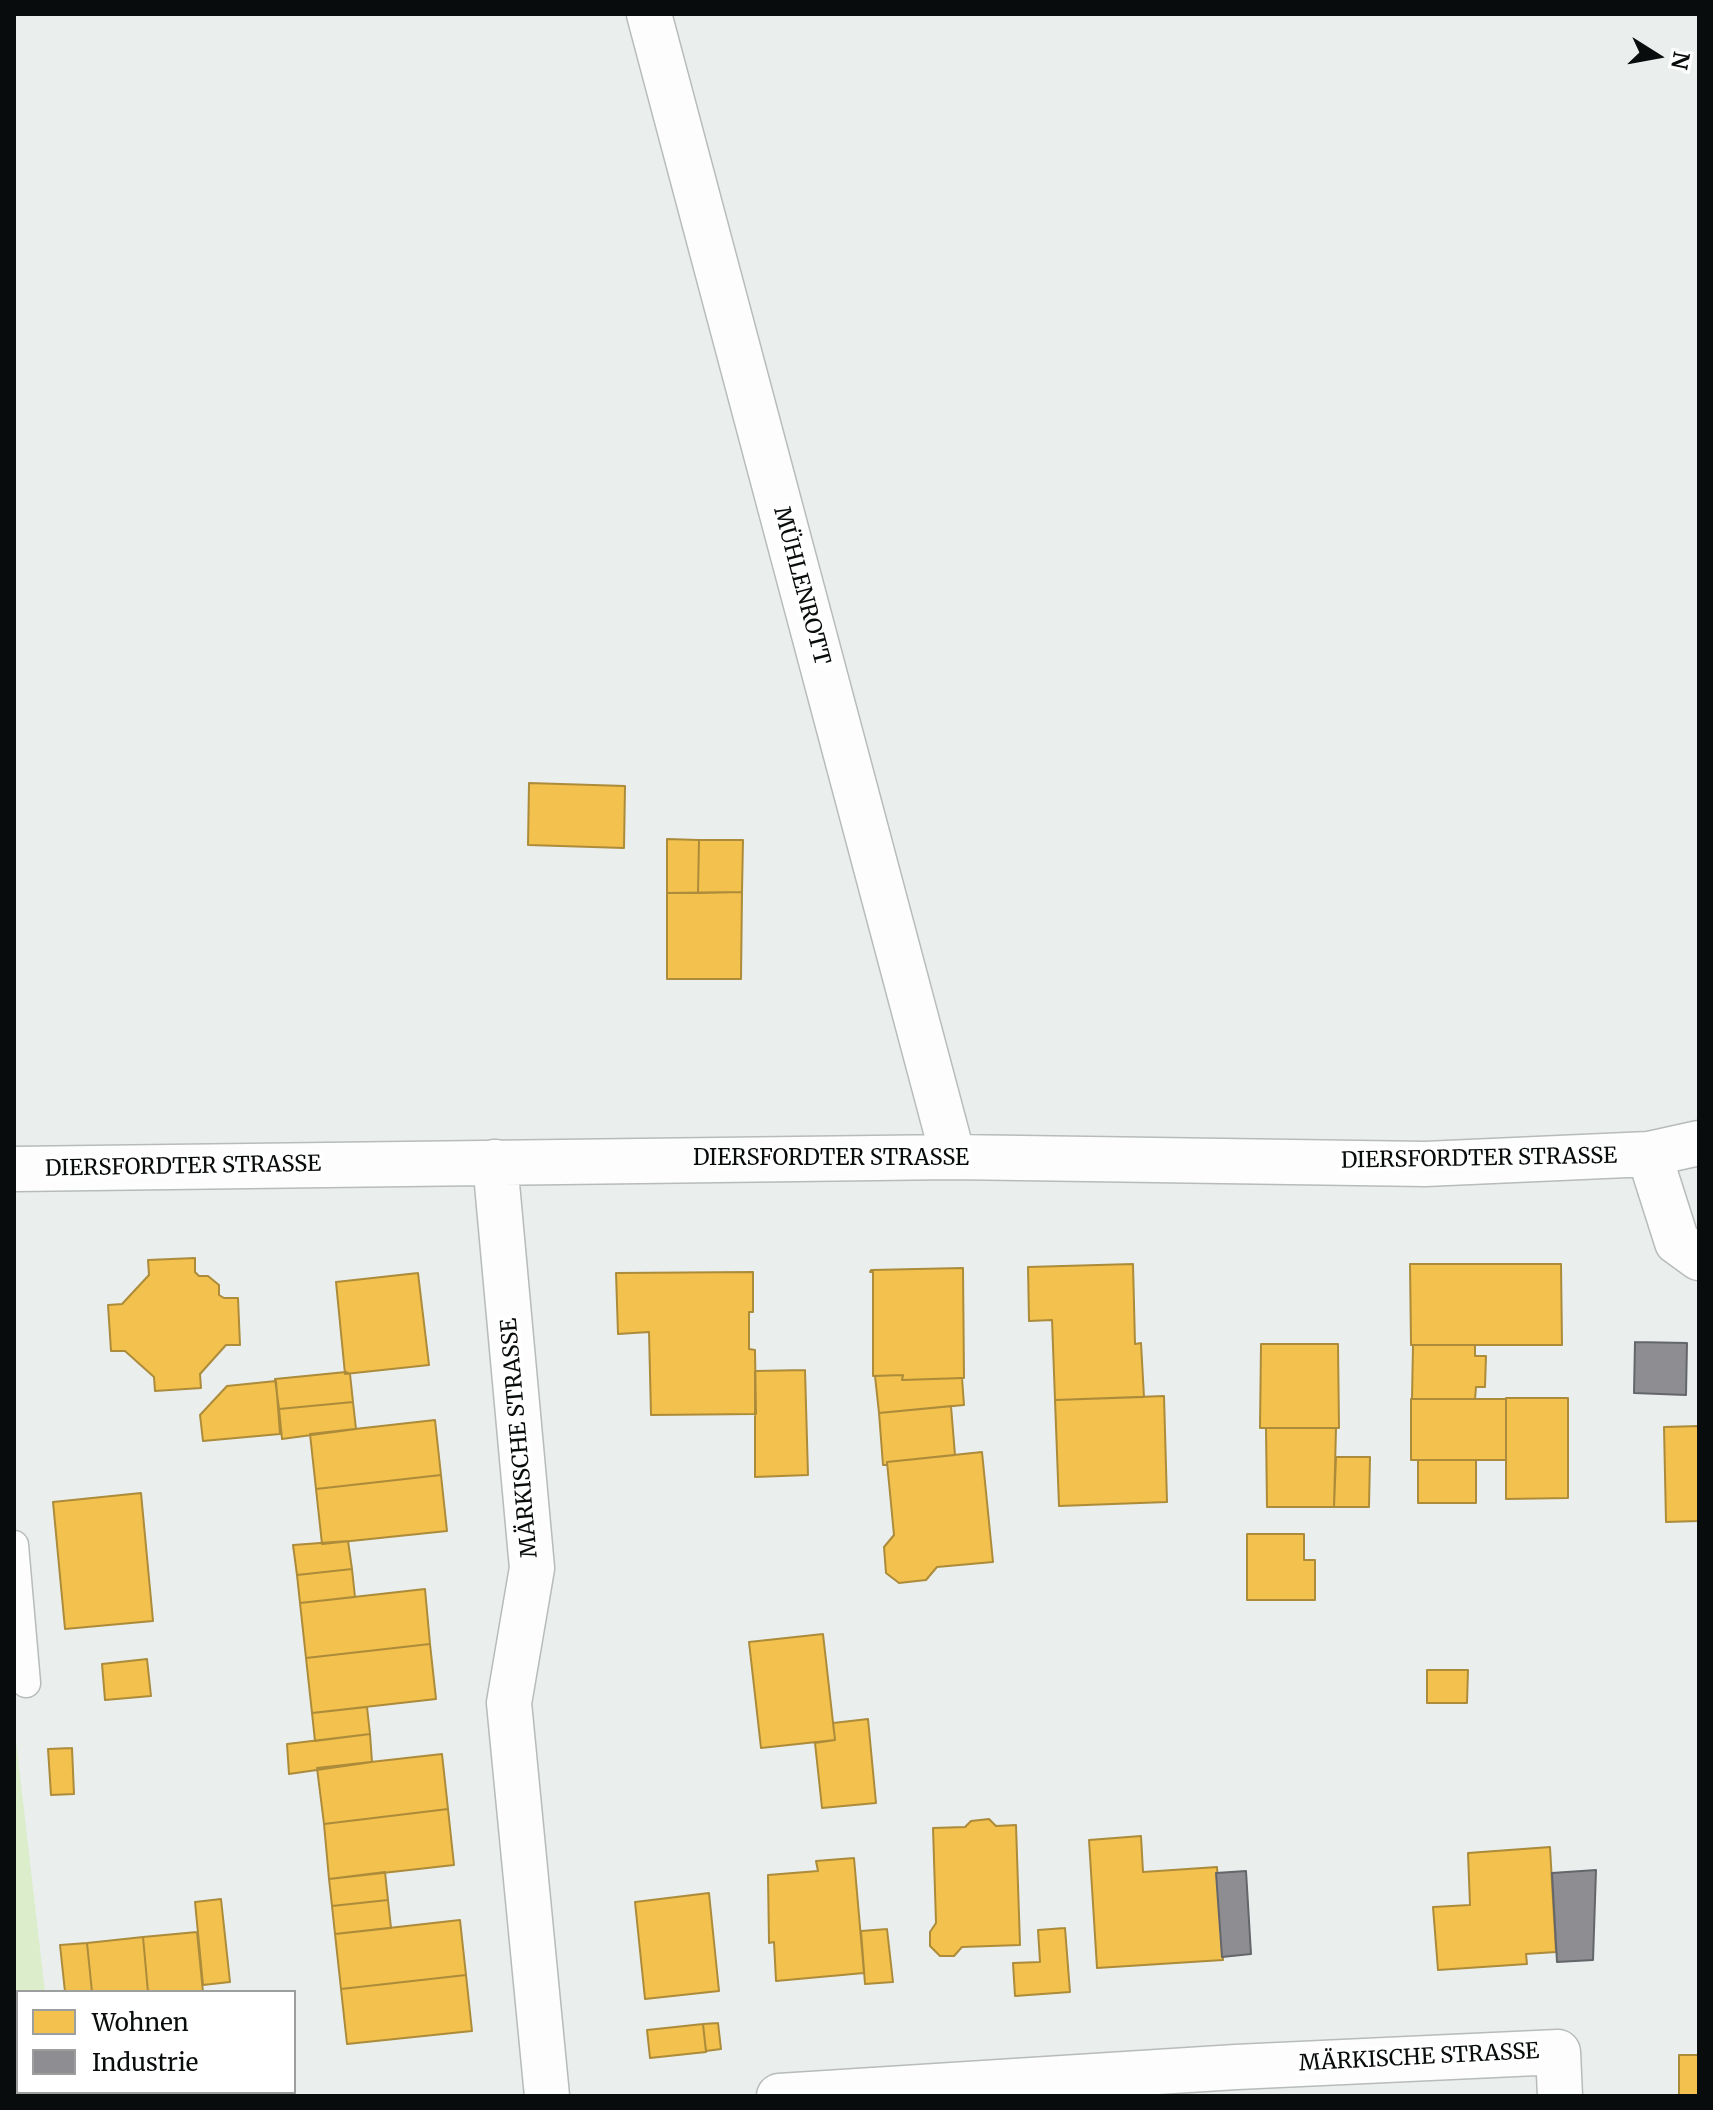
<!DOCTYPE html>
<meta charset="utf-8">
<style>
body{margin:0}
#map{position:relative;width:1713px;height:2110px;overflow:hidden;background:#eaefee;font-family:Merriweather,serif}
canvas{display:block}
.frame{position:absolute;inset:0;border:16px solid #090c0c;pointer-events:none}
.legend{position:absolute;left:16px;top:1990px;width:280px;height:104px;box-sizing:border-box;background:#fff;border:2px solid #9d9e9e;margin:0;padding:10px 14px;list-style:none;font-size:24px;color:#090c0c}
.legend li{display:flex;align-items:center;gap:16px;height:40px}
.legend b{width:40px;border:2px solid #9d9e9e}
.north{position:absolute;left:1617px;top:16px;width:80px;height:80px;-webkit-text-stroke:6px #fff;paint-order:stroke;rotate:101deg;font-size:22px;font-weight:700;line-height:32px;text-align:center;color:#090c0c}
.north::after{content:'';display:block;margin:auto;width:28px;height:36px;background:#090c0c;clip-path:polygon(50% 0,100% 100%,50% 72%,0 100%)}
</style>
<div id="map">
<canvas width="1713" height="2110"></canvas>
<div class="frame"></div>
<ul class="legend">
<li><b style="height:22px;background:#f2c14e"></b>Wohnen</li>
<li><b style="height:22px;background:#8d8d92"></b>Industrie</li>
</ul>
<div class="north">N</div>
</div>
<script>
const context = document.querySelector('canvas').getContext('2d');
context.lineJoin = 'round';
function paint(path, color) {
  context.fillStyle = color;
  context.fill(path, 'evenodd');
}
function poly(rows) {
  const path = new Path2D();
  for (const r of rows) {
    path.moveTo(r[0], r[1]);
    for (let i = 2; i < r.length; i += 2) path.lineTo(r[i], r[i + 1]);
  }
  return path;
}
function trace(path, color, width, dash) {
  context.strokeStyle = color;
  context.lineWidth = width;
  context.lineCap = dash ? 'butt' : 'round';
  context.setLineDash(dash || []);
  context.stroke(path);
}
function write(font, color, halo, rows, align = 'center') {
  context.font = font + ' Merriweather,serif';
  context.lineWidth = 8;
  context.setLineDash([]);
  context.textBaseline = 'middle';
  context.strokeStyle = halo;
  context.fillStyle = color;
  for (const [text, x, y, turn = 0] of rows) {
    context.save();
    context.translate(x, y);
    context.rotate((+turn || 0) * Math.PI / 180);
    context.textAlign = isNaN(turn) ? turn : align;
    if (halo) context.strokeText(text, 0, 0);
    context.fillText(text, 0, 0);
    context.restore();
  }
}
const green = poly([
 [14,1723,45,1992,18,1992,18,2092,56,2092,57,2096,14,2096]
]);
const homes = poly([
 [529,783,625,786,624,848,528,845,529,783],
 [667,839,699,840,698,893,667,893,667,839],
 [699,840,743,840,742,892,698,893,699,840],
 [742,892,741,979,667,979,667,893,742,892],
 [195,1258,195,1272,199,1276,208,1276,219,1285,219,1295,224,1298,238,1298,240,1345,226,1345,200,1374,201,1388,155,1391,154,1377,125,1351,111,1351,108,1305,122,1304,149,1275,148,1260,195,1258],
 [1133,1264,1135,1344,1141,1343,1144,1397,1055,1400,1052,1320,1029,1321,1028,1267,1133,1264],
 [1410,1264,1561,1264,1562,1345,1411,1345,1410,1264],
 [963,1268,964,1378,902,1380,903,1375,873,1376,873,1272,870,1272,871,1270,963,1268],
 [753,1272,753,1312,749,1312,749,1349,755,1350,756,1414,651,1415,649,1332,618,1334,616,1273,753,1272],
 [418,1273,429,1365,345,1374,336,1282,418,1273],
 [1261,1344,1338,1344,1339,1428,1260,1428,1261,1344],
 [1413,1345,1475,1345,1475,1356,1486,1356,1485,1387,1476,1387,1475,1399,1412,1399,1413,1345],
 [805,1370,808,1475,755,1477,755,1371,805,1370],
 [346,1372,350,1374,353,1402,279,1409,275,1379,346,1372],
 [903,1375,902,1380,962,1378,964,1405,879,1413,875,1376,903,1375],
 [276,1381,280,1434,203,1441,200,1415,227,1386,276,1381],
 [1164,1396,1167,1502,1059,1506,1055,1400,1164,1396],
 [1506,1398,1568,1398,1568,1498,1506,1499,1506,1398],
 [1411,1399,1506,1399,1506,1460,1411,1460,1411,1399],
 [353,1402,356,1429,282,1439,279,1409,353,1402],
 [951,1406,955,1455,887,1462,887,1465,883,1465,879,1413,951,1406],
 [435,1420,441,1475,316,1489,310,1434,435,1420],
 [1699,1426,1699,1521,1666,1522,1664,1427,1699,1426],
 [1266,1428,1336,1428,1334,1507,1267,1507,1266,1428],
 [982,1452,993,1562,937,1567,926,1580,899,1583,886,1573,884,1547,894,1535,887,1462,982,1452],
 [1336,1457,1370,1457,1369,1507,1334,1507,1336,1457],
 [1418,1460,1476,1460,1476,1503,1418,1503,1418,1460],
 [441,1475,447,1531,322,1544,316,1489,441,1475],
 [141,1493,153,1621,65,1629,53,1502,141,1493],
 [1247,1534,1304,1534,1304,1560,1315,1560,1315,1600,1247,1600,1247,1534],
 [348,1541,352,1569,297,1575,293,1545,348,1541],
 [352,1569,355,1597,300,1603,297,1575,352,1569],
 [425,1589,430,1644,306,1658,300,1603,425,1589],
 [823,1634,835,1740,761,1748,749,1642,823,1634],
 [430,1644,436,1699,312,1713,306,1658,430,1644],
 [147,1659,151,1696,105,1700,102,1664,147,1659],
 [1427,1670,1468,1670,1467,1703,1427,1703,1427,1670],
 [367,1707,370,1734,315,1741,312,1713,367,1707],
 [868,1719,876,1803,822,1808,815,1743,835,1740,833,1723,868,1719],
 [370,1734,372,1762,289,1774,287,1744,370,1734],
 [72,1748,74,1794,51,1795,48,1749,72,1748],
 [442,1754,448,1809,324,1824,317,1768,442,1754],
 [448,1809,454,1865,329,1879,324,1824,448,1809],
 [989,1819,996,1826,1016,1825,1020,1945,962,1947,954,1956,940,1956,930,1946,930,1932,936,1923,933,1828,965,1827,971,1821,989,1819],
 [1141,1836,1143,1872,1217,1867,1223,1960,1097,1968,1089,1840,1141,1836],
 [1550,1847,1556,1952,1526,1954,1527,1964,1438,1970,1433,1907,1470,1905,1468,1853,1550,1847],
 [854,1858,864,1973,776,1981,774,1942,769,1943,768,1875,818,1871,816,1861,854,1858],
 [385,1872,388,1900,332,1906,329,1879,385,1872],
 [709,1893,719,1991,645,1999,635,1902,709,1893],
 [221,1899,230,1982,203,1985,195,1902,221,1899],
 [388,1900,391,1928,335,1934,332,1906,388,1900],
 [460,1920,466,1975,341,1989,335,1934,460,1920],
 [1065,1928,1070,1992,1015,1996,1013,1963,1040,1962,1038,1930,1065,1928],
 [887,1929,893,1982,865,1984,861,1931,887,1929],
 [197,1932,203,1992,148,1992,143,1937,197,1932],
 [143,1937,148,1992,92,1992,87,1943,143,1937],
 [87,1943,92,1992,65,1992,60,1945,87,1943],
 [466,1975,472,2031,347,2044,341,1989,466,1975],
 [718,2023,721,2049,706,2051,703,2024,718,2023],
 [703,2024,706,2052,650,2058,647,2030,703,2024],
 [1679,2055,1699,2055,1699,2096,1679,2096,1679,2055]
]);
const industry = poly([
 [1635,1342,1687,1343,1686,1395,1634,1393,1635,1342],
 [1596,1870,1593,1960,1557,1962,1552,1873,1596,1870],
 [1246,1871,1251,1954,1222,1957,1216,1873,1246,1871]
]);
const service = poly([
 [14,1545,26,1683]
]);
const minor = poly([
 [649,14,953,1157],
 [1649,1154,1677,1242,1699,1258],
 [495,1162,532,1568,509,1703,547,2096],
 [14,1169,953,1157,1425,1164,1649,1154,1699,1143],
 [779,2096,1236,2067,1558,2052,1560,2096]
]);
const streetNames = [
 ["MÜHLENROTT",801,586,75],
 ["DIERSFORDTER STRASSE",831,1159],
 ["DIERSFORDTER STRASSE",1479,1159,-1],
 ["DIERSFORDTER STRASSE",183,1167,-1],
 ["MÄRKISCHE STRASSE",520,1438,-95],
 ["MÄRKISCHE STRASSE",1419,2058,-3]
];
paint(green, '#dcedcc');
paint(homes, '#f2c14e');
trace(homes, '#ac8b3a', 2);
paint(industry, '#8d8d92');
trace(industry, '#65666a', 2);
trace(service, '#b7bbba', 31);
trace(minor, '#b7bbba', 47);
trace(service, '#fcfdfc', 28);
trace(minor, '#fcfdfc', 44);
write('22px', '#090c0c', '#fff', streetNames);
</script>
